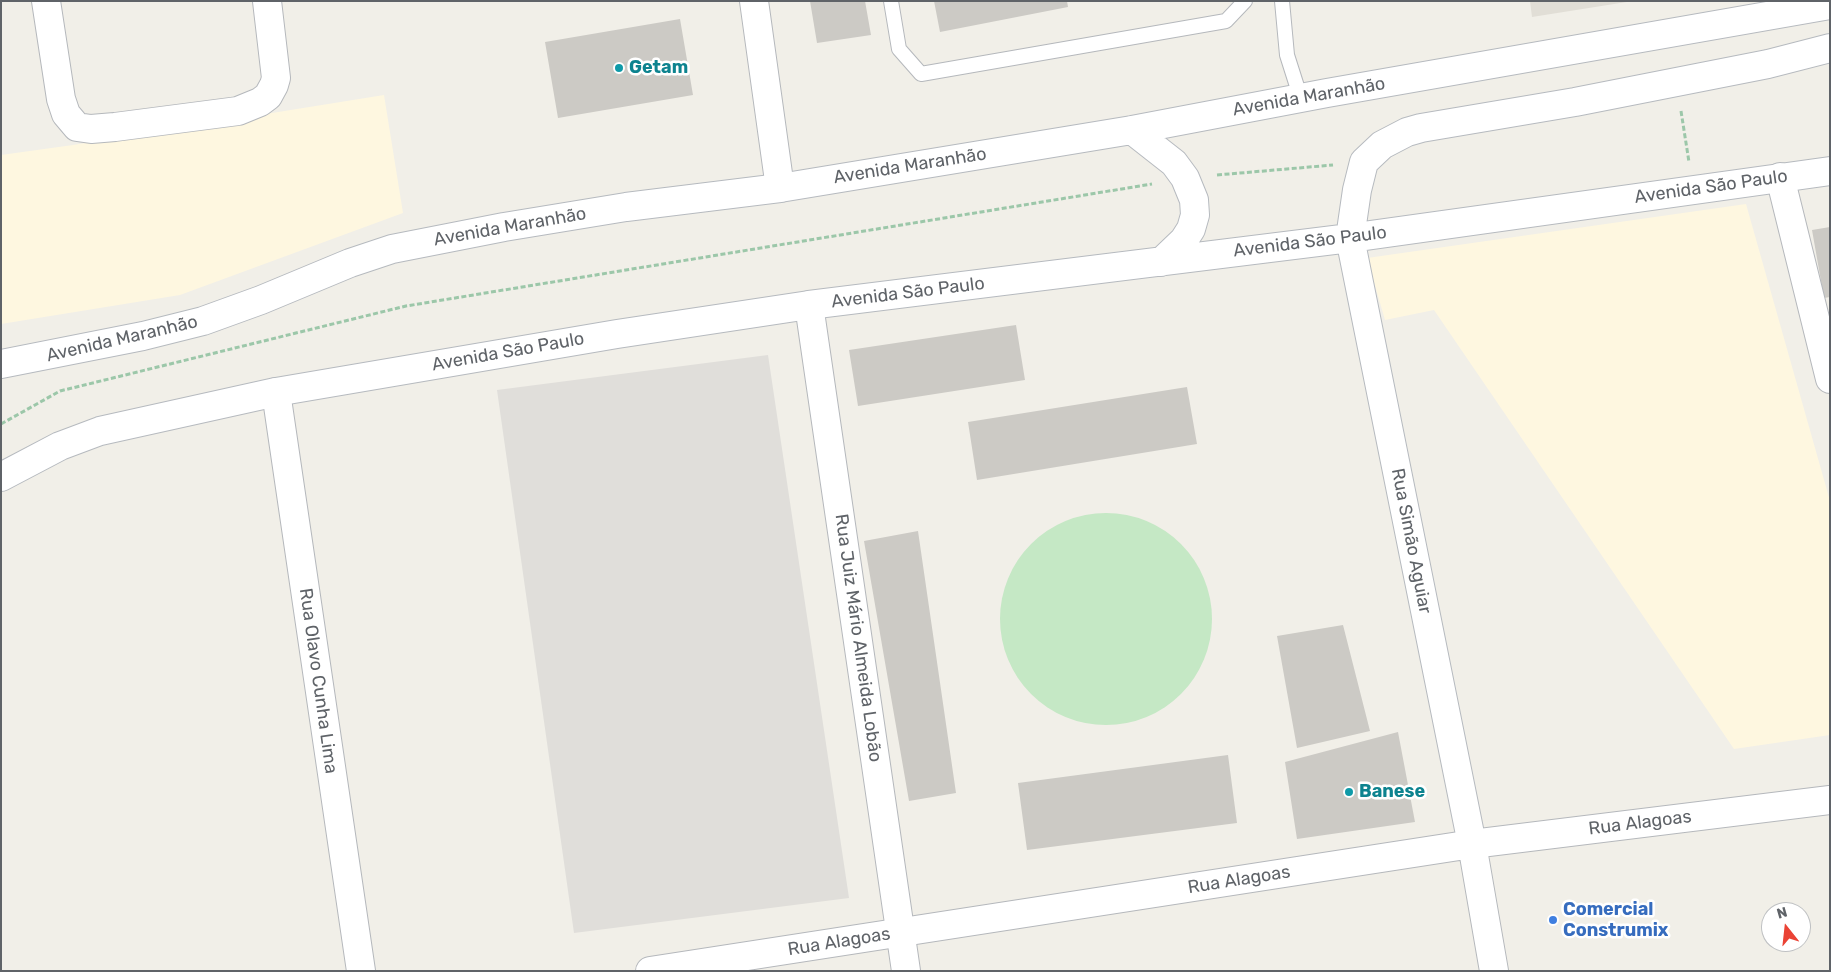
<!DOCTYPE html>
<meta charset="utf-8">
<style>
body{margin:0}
#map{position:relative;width:1831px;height:972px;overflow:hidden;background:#f1efe8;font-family:Rubik,sans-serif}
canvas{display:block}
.frame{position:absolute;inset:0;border:2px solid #5f6368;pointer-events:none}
.north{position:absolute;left:1761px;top:902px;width:50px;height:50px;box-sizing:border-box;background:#fff;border:1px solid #bfc1c3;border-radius:50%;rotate:344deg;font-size:14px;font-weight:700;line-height:20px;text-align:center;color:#5f6368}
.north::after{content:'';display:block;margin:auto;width:18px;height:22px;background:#ea4335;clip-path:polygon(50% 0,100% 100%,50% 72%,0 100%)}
</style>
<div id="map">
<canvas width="1831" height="972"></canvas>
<div class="frame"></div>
<div class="north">N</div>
</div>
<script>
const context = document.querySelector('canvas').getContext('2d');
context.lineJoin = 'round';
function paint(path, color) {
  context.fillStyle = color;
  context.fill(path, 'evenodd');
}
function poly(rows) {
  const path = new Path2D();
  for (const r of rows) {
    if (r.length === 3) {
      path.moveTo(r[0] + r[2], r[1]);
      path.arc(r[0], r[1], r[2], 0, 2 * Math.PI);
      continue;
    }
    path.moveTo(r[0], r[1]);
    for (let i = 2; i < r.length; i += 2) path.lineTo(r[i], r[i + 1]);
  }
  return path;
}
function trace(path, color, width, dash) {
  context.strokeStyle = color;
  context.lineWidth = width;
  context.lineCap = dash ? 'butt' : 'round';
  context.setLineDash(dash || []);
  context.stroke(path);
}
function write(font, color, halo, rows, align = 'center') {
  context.font = font + ' Rubik,sans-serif';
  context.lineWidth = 5;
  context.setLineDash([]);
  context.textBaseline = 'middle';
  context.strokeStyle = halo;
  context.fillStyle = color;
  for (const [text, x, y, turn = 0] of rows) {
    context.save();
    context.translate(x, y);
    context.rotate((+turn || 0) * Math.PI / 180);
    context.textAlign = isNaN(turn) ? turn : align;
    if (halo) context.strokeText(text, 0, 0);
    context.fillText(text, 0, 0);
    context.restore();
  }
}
const commercial = poly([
 [384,95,403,213,180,295,1,324,1,155,73,145],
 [1746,204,1830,501,1830,735,1734,749,1434,310,1385,320,1367,258]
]);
const industrial = poly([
 [768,355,849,898,574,933,497,390]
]);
const education = poly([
 [1530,1,1633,1,1532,17]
]);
const green = poly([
 [1106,619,106]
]);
const building = poly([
 [810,1,865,1,871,35,817,43],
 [934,1,1067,1,1068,7,940,32],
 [680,19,693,95,558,118,545,42],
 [1830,227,1830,297,1824,298,1812,230],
 [1016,325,1025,380,858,406,849,350],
 [1187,387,1197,444,977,480,968,422],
 [918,531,956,793,909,801,864,541],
 [1343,625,1370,731,1297,748,1277,636],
 [1398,732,1415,822,1297,839,1285,762],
 [1228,755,1237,823,1027,850,1018,783]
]);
const path = poly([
 [1681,111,1689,162],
 [1217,175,1333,165],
 [1,424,60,391,406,306,1152,184]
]);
const service = poly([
 [891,1,899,49,921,74,1226,21,1245,1],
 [1282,1,1287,55,1301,99]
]);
const minor = poly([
 [46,1,61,99,66,114,77,127,91,129,115,127,238,111,260,102,268,96,274,85,276,78,267,1],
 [754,1,780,188],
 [1780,177,1830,379],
 [809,305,906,971],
 [276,392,361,971]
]);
const tertiary = poly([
 [1472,844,1494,971],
 [650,971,1472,844,1830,800]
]);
const secondary = poly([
 [1132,130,1174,163,1185,178,1194,200,1195,215,1191,229,1184,240,1161,262],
 [1,364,143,336,203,321,261,300,350,263,392,249,504,227,626,207,780,188,1132,130,1327,93,1830,5],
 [1,477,60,446,100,431,276,392,617,334,809,305,1350,238,1830,171],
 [1472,844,1350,238,1357,190,1364,162,1382,145,1407,132,1421,128,1575,102,1768,64,1830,48]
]);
const markers = [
 [619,68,5,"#0f9aa8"],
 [1349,792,5,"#0f9aa8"],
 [1553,920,5,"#3f7fe0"]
];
const cultureNames = [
 ["Getam",629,68],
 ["Banese",1359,792]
];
const streetNames = [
 ["Avenida Maranhão",1309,97,-10],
 ["Avenida Maranhão",910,166,-9],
 ["Avenida São Paulo",1711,187,-8],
 ["Avenida Maranhão",510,227,-10],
 ["Avenida São Paulo",1310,242,-7],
 ["Avenida São Paulo",908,293,-7],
 ["Avenida Maranhão",122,339,-13],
 ["Avenida São Paulo",508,352,-10],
 ["Rua Simão Aguiar",1411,541,79],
 ["Rua Juiz Mário Almeida Lobão",858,638,82],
 ["Rua Olavo Cunha Lima",318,681,82],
 ["Rua Alagoas",1640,823,-7],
 ["Rua Alagoas",1239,880,-9],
 ["Rua Alagoas",839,942,-9]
];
const shopNames = [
 ["Comercial",1563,910],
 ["Construmix",1563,931]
];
paint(commercial, '#fef7e0');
paint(industrial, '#e0deda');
paint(education, '#e1ded6');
paint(green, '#c5e8c5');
paint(building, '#cccac5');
trace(service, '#b5b8bc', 16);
trace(minor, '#b5b8bc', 30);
trace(tertiary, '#b5b8bc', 30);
trace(secondary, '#b6babf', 30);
trace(path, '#9cc7a9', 3, [5, 2.5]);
trace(service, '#fff', 14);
trace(minor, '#fff', 28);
trace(tertiary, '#fff', 28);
trace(secondary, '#fff', 28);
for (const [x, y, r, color] of markers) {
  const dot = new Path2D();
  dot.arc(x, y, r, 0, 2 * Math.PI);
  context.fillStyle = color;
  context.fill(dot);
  trace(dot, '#fff', 2);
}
write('bold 18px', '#0d838f', '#fff', cultureNames, 'left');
write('18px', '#5f6368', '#fff', streetNames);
write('bold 18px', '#366cbe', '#fff', shopNames, 'left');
</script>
